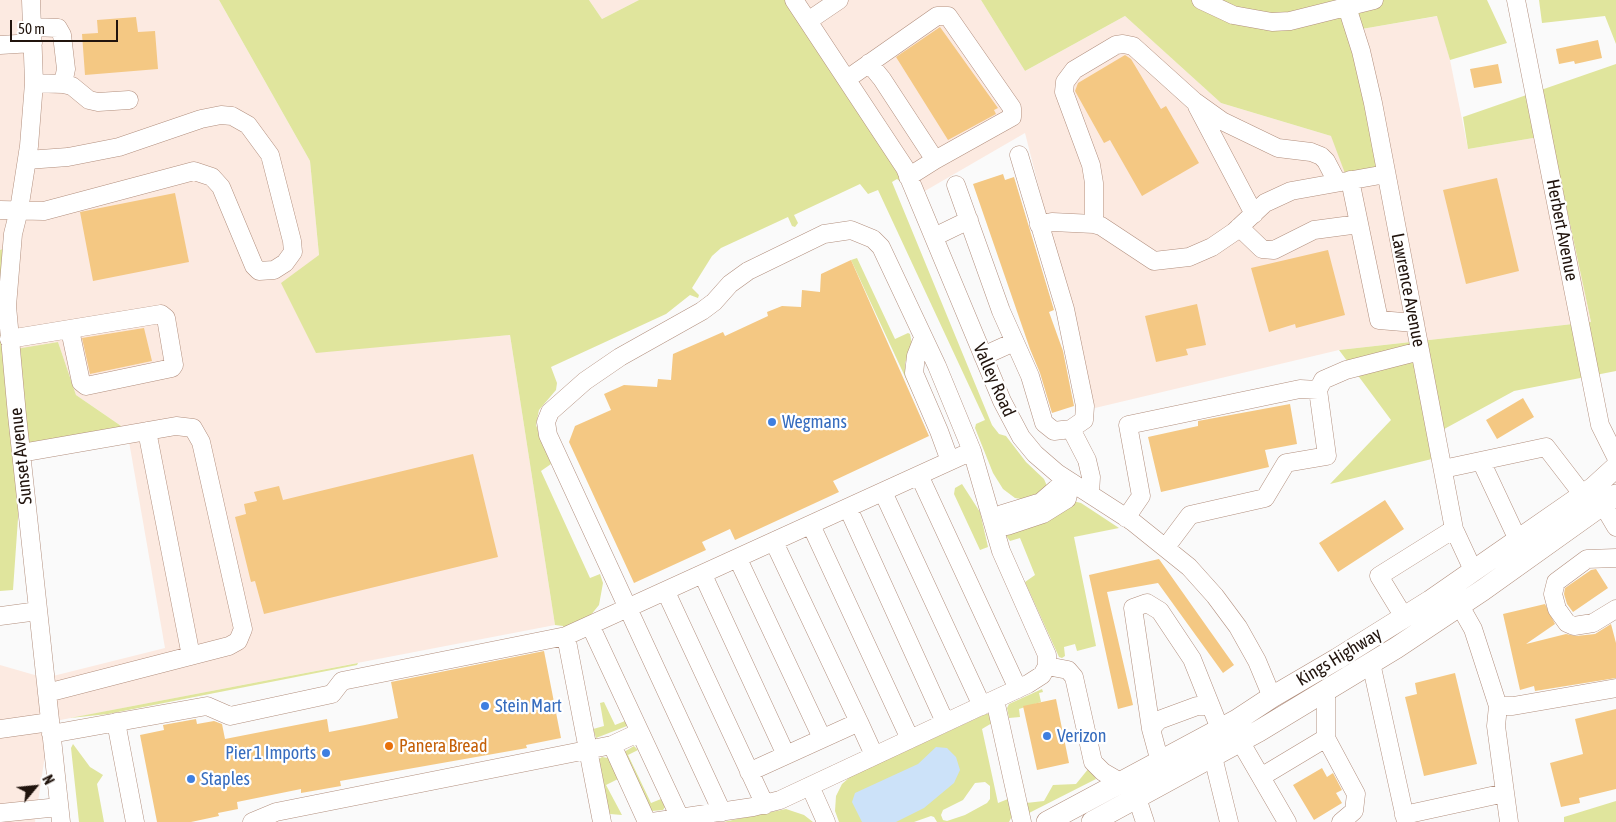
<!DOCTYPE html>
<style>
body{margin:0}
#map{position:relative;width:1616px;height:822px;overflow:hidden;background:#fafafa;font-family:"Asap Condensed",sans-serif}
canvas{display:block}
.north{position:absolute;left:10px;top:762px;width:50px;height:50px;-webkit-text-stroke:4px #fff;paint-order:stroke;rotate:62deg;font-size:14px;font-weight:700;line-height:20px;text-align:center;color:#21140d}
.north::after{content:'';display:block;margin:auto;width:18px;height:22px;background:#21140d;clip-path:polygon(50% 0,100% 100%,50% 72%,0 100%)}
.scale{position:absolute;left:10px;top:20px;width:108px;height:22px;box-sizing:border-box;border:2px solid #21140d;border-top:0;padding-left:6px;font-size:15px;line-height:18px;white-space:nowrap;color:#21140d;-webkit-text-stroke:4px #fff;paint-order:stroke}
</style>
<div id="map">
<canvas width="1616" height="822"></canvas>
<div class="north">N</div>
<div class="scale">50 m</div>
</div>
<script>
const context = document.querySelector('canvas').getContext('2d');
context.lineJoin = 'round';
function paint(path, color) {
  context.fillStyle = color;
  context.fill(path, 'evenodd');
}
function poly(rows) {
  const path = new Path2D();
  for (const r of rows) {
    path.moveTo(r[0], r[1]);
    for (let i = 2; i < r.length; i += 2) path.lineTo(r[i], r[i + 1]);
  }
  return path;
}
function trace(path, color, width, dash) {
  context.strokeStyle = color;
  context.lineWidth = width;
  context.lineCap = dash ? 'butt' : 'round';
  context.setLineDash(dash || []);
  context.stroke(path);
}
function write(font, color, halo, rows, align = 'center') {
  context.font = font + ' "Asap Condensed",sans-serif';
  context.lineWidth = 4.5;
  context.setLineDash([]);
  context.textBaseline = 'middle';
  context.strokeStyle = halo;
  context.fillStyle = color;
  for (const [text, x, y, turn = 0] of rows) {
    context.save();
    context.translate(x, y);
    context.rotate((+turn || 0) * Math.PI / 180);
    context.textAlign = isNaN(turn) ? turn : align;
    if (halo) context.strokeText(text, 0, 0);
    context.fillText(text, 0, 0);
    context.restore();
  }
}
const built = poly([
 [0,0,219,0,310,161,319,255,316,352,510,335,555,625,50,722,35,822,0,822,0,665,45,678,165,648,127,430,76,395,58,342,10,351,12,245,0,250],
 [589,0,639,0,602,19],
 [796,0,981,0,1025,71,1125,16,1221,103,1331,136,1356,30,1438,16,1450,60,1468,149,1551,135,1591,322,1339,350,1095,408,1025,133,918,195]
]);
const green = poly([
 [219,0,589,0,602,19,639,0,796,0,918,195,897,179,892,182,992,425,999,434,1006,436,1026,462,1044,479,1047,486,1043,493,1021,499,1015,498,1003,489,993,473,975,428,976,424,985,420,878,190,868,194,860,184,794,215,798,223,795,227,792,226,788,217,721,248,712,256,692,288,699,295,698,298,690,295,666,314,551,367,557,383,556,390,539,410,536,425,551,464,541,471,590,578,600,574,603,583,599,605,590,616,564,629,563,626,555,625,510,335,316,353,281,283,319,255,310,161],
 [981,0,1487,0,1507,43,1450,60,1437,16,1356,30,1387,176,1346,176,1331,136,1221,103,1125,16,1025,71],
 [1539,0,1616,0,1616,44,1605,16,1542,23],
 [1616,64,1616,371,1514,391,1435,434,1440,457,1330,484,1391,420,1339,350,1591,322,1551,135,1468,149,1463,117],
 [12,245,10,350,58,342,76,395,127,430,23,447,13,590,0,591,0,250],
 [857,258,895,339,908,333,910,334,912,344,905,363,905,374,932,435,851,260],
 [962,484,980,512,988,547,980,550,954,494,955,488],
 [1073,501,1081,503,1119,528,1074,537,1096,646,1077,651,1075,644,1064,647,1065,656,1062,658,1059,657,1025,582,1035,575,1020,538,1010,541,1007,537,1007,534],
 [358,663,357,665,108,714,70,718],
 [1042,689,1043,692,1039,693,1041,702,1019,709,1020,717,1009,718,1007,708,1009,704],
 [604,702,615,725,625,721,627,726,596,738,593,729,604,726,600,703],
 [986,714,990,714,992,723,982,729,998,803,1008,799,1013,814,1009,822,937,822,934,817,931,816,914,822,839,822,835,811,836,796,842,784,850,777],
 [985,782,990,786,990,799,987,803,965,815,947,821,943,820,941,815,943,810,963,800,975,783],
 [73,744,90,767,103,775,97,784,104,822,79,822,71,748],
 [634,746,638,750,628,755,651,803,661,799,665,807,663,810,652,811,624,752],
 [602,757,608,758,618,779,606,785,622,815,610,814,608,811,599,759],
 [1089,768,1096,779,1029,813,1026,803,1044,801,1053,785,1076,784],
 [1616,801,1616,822,1564,822,1564,817],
 [786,809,804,815,813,822,723,822]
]);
const water = poly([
 [936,747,947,748,956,757,960,770,954,783,924,808,896,822,862,822,852,802,855,793,918,764]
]);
const building = poly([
 [136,17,138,32,155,31,158,69,85,75,82,34,98,33,97,20],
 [940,27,998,108,994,110,996,114,948,140,896,57],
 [1598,40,1602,58,1575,64,1574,61,1559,64,1556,49],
 [1125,55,1131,59,1161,109,1166,106,1199,163,1142,196,1110,140,1104,143,1075,91,1078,83],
 [1498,64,1502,83,1474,88,1470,69],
 [1003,174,1005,180,1014,177,1054,310,1049,312,1063,351,1074,406,1052,413,1040,373,1030,349,973,184],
 [1497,178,1519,271,1466,284,1443,190],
 [175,193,189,262,93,281,80,212],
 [1328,250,1345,315,1296,328,1295,324,1269,332,1251,268],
 [851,260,929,436,833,481,839,492,735,540,730,529,702,542,706,550,634,583,569,442,575,426,611,410,604,394,624,385,657,387,658,379,671,380,673,354,723,332,725,336,768,316,767,312,782,306,801,307,802,290,820,292,821,274],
 [1197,304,1206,345,1186,349,1188,355,1156,362,1145,316],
 [144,328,152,361,90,374,82,338],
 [1523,398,1534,417,1497,439,1486,420],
 [1290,404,1297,444,1265,450,1269,467,1161,492,1148,437,1198,426,1198,421],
 [473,454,498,557,264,614,255,581,251,582,235,517,246,514,244,504,257,501,254,492,279,486,283,500],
 [1385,500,1404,529,1338,572,1319,543],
 [1159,559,1234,665,1223,673,1158,583,1107,592,1133,705,1118,709,1089,575],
 [1596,569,1608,588,1573,612,1567,604,1564,594,1565,588,1591,570],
 [1545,604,1555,624,1526,644,1566,634,1576,636,1595,634,1611,624,1616,643,1616,678,1535,691,1534,686,1520,690,1503,614],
 [544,651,561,738,526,745,527,748,340,781,341,786,301,793,301,789,237,802,238,809,218,813,219,816,191,822,157,822,140,735,164,730,163,725,196,719,197,724,214,721,222,724,225,739,327,719,329,732,365,725,398,718,391,682],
 [1455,673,1477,764,1424,776,1405,697,1417,694,1415,683],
 [1056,699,1069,763,1037,770,1023,706],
 [1616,709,1616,789,1579,798,1580,803,1561,807,1550,763,1583,754,1575,719],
 [1322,768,1327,777,1333,773,1342,790,1336,793,1342,803,1314,820,1293,785]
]);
const minor = poly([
 [31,0,34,83,29,146,19,210,13,234,7,306,17,415,61,822],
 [794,0,905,168,1002,401,1021,437,1035,454,1057,473,1133,522,1189,567,1215,596,1238,627,1257,661,1272,697],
 [1201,0,1233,15,1272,22,1290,21,1374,0],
 [1516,0,1600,425,1616,457],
 [1347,7,1361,51,1373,103,1454,529,1473,570],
 [808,21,839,0],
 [33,27,58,28,62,35,66,69,63,84],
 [0,45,33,43],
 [869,63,882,79,935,160,908,177],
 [847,79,937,16,948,16,1012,108,1012,117,935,160],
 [34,83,63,84,72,86,89,100,98,102,129,100],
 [1197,106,1254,214],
 [1019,155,1065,309,1085,406,1084,420,1071,429,1087,460,1091,477,1090,494],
 [1350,180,1379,320,1415,323],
 [956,185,1001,311,1030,376,1044,423,1054,431,1071,429],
 [0,210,44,211,194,171,212,177,221,187,254,266,259,271,274,270,285,263,293,252,292,241,270,155,248,125,232,116,221,115,201,119,119,147,68,157,27,160],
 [1094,224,1094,183,1091,165,1064,92,1065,82,1074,70,1116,45,1123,44,1133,46,1194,101,1222,121,1278,148,1311,152,1321,156,1326,161,1337,182],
 [1039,225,1052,222,1094,224,1101,226,1154,261,1189,257,1212,247,1234,232,1265,203,1291,191,1386,174],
 [1239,227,1262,249,1274,250,1314,230,1359,224],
 [934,237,969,220],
 [923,338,916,356,914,373,939,431,950,461],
 [9,339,161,314,166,318,174,365,172,368,86,386,81,382,70,330],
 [983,356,1014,342],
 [147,431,191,656],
 [21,453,176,426,193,428,201,442,243,629,238,641,229,646,47,693],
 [1481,461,1518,540],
 [1443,469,1546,447,1583,495],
 [919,475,1018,689],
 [883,492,982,706],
 [1603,505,1616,527],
 [848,508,945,722],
 [1126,518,1141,496,1128,425,1300,389,1318,390],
 [993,523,1007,526,1043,514,1067,499,1071,482],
 [993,523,1002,514,1041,502,1056,489,1071,482],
 [811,525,910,739],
 [774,542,859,722],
 [1166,547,1190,515,1265,498,1286,463,1327,456,1318,390,1323,380,1346,370,1420,351],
 [1616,558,1587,559,1556,582,1553,594,1557,609,1567,623,1574,626,1593,623,1616,609],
 [738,559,822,738],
 [703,575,786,755],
 [666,592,765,805],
 [1460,606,1473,629,1498,706,1513,706,1616,688],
 [0,616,38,611],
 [1404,617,1379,576,1454,529],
 [591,627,680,818],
 [566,636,602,822],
 [1371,663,1406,822],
 [1047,666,1068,670,1074,677,1093,762,1103,772,1122,783],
 [1326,690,1326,738,1356,794,1354,811,1341,822],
 [995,700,1022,822],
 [1498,706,1496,726,1509,822],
 [116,722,135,822],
 [0,729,50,722],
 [1151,729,1159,720,1197,706,1209,706],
 [51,734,207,706,230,716,332,694,342,681,566,636,972,451,1001,551,1047,655,1047,666,1042,675,1028,684,780,800,753,807,652,822],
 [1240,741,1287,822],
 [612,745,647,822],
 [1213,757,1229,822],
 [1160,762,1151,729,1133,608,1147,603,1160,611,1192,659,1220,729],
 [749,772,859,722,874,755],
 [1261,777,1326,738],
 [810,786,826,822],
 [1137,798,1145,822],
 [722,812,548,435,546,422,550,412,585,381,620,357,702,311,714,302,730,284,748,271,824,234,851,230,873,239,881,247,937,366,972,451],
 [0,813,59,807],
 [1404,815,1505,793],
 [252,822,276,812,612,745,640,732]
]);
const major = poly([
 [1047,822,1237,720,1272,697,1337,659,1430,601,1502,551,1593,488,1616,467],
 [1092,822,1259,731,1396,648,1483,590,1616,495]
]);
const markers = [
 [772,422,5,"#3f7fe0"],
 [485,706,5,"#3f7fe0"],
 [1047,736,5,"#3f7fe0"],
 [389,746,5,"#e8710a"],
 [326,753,5,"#3f7fe0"],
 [191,779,5,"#3f7fe0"]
];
const streetNames = [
 ["Herbert Avenue",1562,230,79],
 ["Lawrence Avenue",1408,290,79],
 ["Valley Road",994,380,66],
 ["Sunset Avenue",21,456,-96],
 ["Kings Highway",1339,657,-31]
];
const shopNames = [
 ["Wegmans",782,422],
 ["Stein Mart",495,706],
 ["Verizon",1057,736],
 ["Pier 1 Imports",316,753,"right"],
 ["Staples",201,779]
];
const foodNames = [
 ["Panera Bread",399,746]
];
paint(built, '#fceae1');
paint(green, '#e0e59d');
paint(water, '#cce2f9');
paint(building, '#f4c883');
trace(minor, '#b28f7e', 19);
trace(major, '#b28f7e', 22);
trace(minor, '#fff', 18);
trace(major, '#fff', 21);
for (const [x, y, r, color] of markers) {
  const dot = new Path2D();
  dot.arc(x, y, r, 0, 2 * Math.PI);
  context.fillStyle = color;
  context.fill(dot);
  trace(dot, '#fff', 2);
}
write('18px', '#21140d', '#fff', streetNames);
write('18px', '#366cbe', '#fff', shopNames, 'left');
write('18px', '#c56008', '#fff', foodNames, 'left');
</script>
